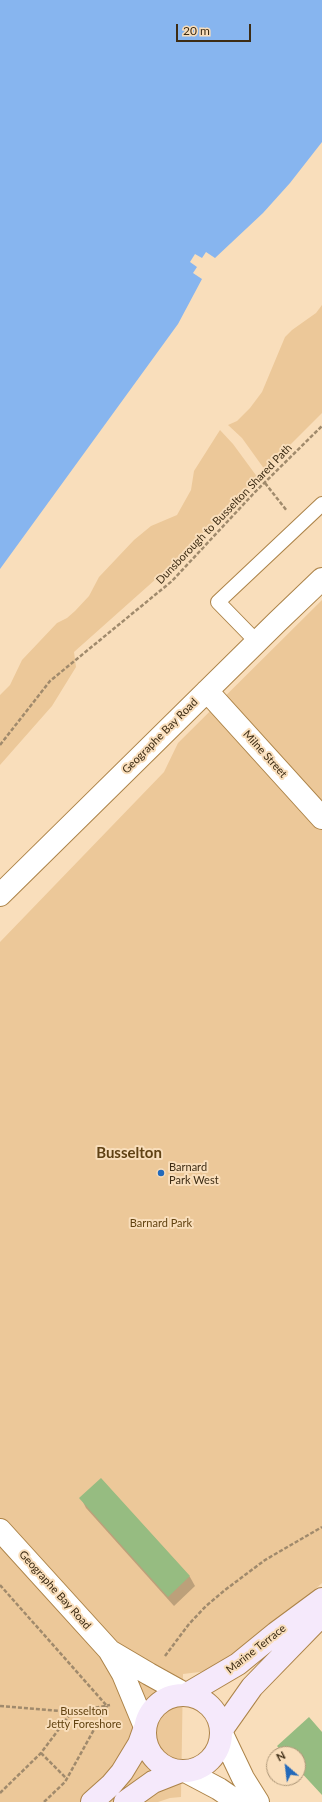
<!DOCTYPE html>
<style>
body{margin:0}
#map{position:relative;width:322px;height:1802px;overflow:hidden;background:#f9debb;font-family:Lato,sans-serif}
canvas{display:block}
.north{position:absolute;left:266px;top:1746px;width:40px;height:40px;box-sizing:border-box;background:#f9debb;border:1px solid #ae9778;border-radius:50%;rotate:332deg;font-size:11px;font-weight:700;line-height:16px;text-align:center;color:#3d2c14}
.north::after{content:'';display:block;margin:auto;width:14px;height:18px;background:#2369ba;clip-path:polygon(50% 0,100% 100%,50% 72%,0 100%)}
.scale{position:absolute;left:176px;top:24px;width:75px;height:18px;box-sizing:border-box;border:2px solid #3d2c14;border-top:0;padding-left:5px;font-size:12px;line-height:14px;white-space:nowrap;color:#3d2c14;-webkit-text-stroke:3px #f9debb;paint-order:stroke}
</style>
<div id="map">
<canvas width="322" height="1802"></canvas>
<div class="north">N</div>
<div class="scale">20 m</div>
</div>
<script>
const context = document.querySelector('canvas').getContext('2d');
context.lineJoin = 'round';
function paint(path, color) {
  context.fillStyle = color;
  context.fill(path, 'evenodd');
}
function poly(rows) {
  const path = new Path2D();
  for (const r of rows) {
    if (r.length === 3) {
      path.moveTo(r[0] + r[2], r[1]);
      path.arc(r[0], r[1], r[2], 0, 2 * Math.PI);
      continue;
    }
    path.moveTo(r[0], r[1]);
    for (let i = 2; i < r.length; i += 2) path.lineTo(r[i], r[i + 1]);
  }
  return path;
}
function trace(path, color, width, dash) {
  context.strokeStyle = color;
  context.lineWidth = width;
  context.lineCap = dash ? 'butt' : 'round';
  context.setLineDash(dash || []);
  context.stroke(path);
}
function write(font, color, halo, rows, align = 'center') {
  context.font = font + ' Lato,sans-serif';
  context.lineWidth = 4;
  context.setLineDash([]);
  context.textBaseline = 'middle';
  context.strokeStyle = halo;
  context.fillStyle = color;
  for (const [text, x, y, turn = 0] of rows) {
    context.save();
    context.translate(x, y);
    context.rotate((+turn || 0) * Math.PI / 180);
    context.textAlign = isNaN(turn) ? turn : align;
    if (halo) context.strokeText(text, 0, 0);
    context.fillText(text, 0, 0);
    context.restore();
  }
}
const green = poly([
 [322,305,322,413,265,470,242,438,228,425,237,421,250,408,262,392,285,337,292,330,316,313],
 [220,430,233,444,258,478,175,562,74,652,76,667,52,706,0,765,0,695,10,685,22,660,57,623,67,618,75,611,89,596,99,577,134,540,151,526,177,515,191,490,194,471],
 [322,600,322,1583,251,1648,208,1671,183,1674,181,1797,170,1798,158,1802,0,1802,0,942,164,772,178,743]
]);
const water = poly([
 [0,0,322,0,322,142,290,183,263,213,215,258,206,252,202,258,195,254,190,262,197,267,193,273,202,279,178,324,0,569]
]);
const shadow = poly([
 [101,1479,190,1577,195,1586,174,1606,86,1508,81,1498]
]);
const building = poly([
 [101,1478,190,1576,168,1597,79,1498],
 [309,1717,322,1732,322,1795,298,1769,298,1754,284,1754,277,1746]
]);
const path = poly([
 [265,483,287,511],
 [0,745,50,681,172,581,255,492,322,426],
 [0,1585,107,1706],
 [165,1656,189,1624,206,1606,225,1590,265,1560,322,1527],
 [0,1706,72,1712,110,1705],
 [41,1753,67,1779],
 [0,1793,41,1753,71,1713],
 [44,1802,65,1782,107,1706]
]);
const lane = poly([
 [257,642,218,602,322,504]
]);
const street = poly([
 [207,691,322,818],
 [0,895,277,622,322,579],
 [0,1530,109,1650,123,1674,145,1727],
 [110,1651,149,1674,185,1694],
 [222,1734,243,1778,258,1802],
 [185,1771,219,1789,238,1802]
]);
const secondary = poly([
 [187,1694,238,1664,276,1633,322,1599],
 [183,1733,38],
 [221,1731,252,1687,322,1615],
 [92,1802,111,1785,122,1772,139,1744,144,1730],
 [125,1802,153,1782,181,1771]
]);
const markers = [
 [161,1173,4,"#2369ba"]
];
const streetNames = [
 ["Dunsborough to Busselton Shared Path",224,514,-46],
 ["Geographe Bay Road",160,736,-45],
 ["Milne Street",265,754,48],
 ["Geographe Bay Road",55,1590,48],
 ["Marine Terrace",256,1649,-38]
];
const poiNames = [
 ["Barnard",169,1167],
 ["Park West",169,1180]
];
const parkNames = [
 ["Barnard Park",161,1223],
 ["Busselton",84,1711],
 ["Jetty Foreshore",84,1724]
];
const districtNames = [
 ["Busselton",129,1153]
];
paint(green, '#ecc899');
paint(water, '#87b5ef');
paint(shadow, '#0003');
paint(building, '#96bc81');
trace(lane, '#ac8348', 16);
trace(street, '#ac8348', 24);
trace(secondary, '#ac8348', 24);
trace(path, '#a08a6c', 2.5, [4, 2]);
trace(lane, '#fff', 14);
trace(street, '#fff', 22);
trace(secondary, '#f5e9fb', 22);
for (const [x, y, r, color] of markers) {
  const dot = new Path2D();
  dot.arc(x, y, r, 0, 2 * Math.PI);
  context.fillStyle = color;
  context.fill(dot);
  trace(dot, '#f9debb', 1.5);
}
write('11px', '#3d2c14', '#f9debb', streetNames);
write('11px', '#3d2c14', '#f9debb', poiNames, 'left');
write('11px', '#624311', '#f9debb', parkNames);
write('bold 15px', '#604214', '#f9debb', districtNames);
</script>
